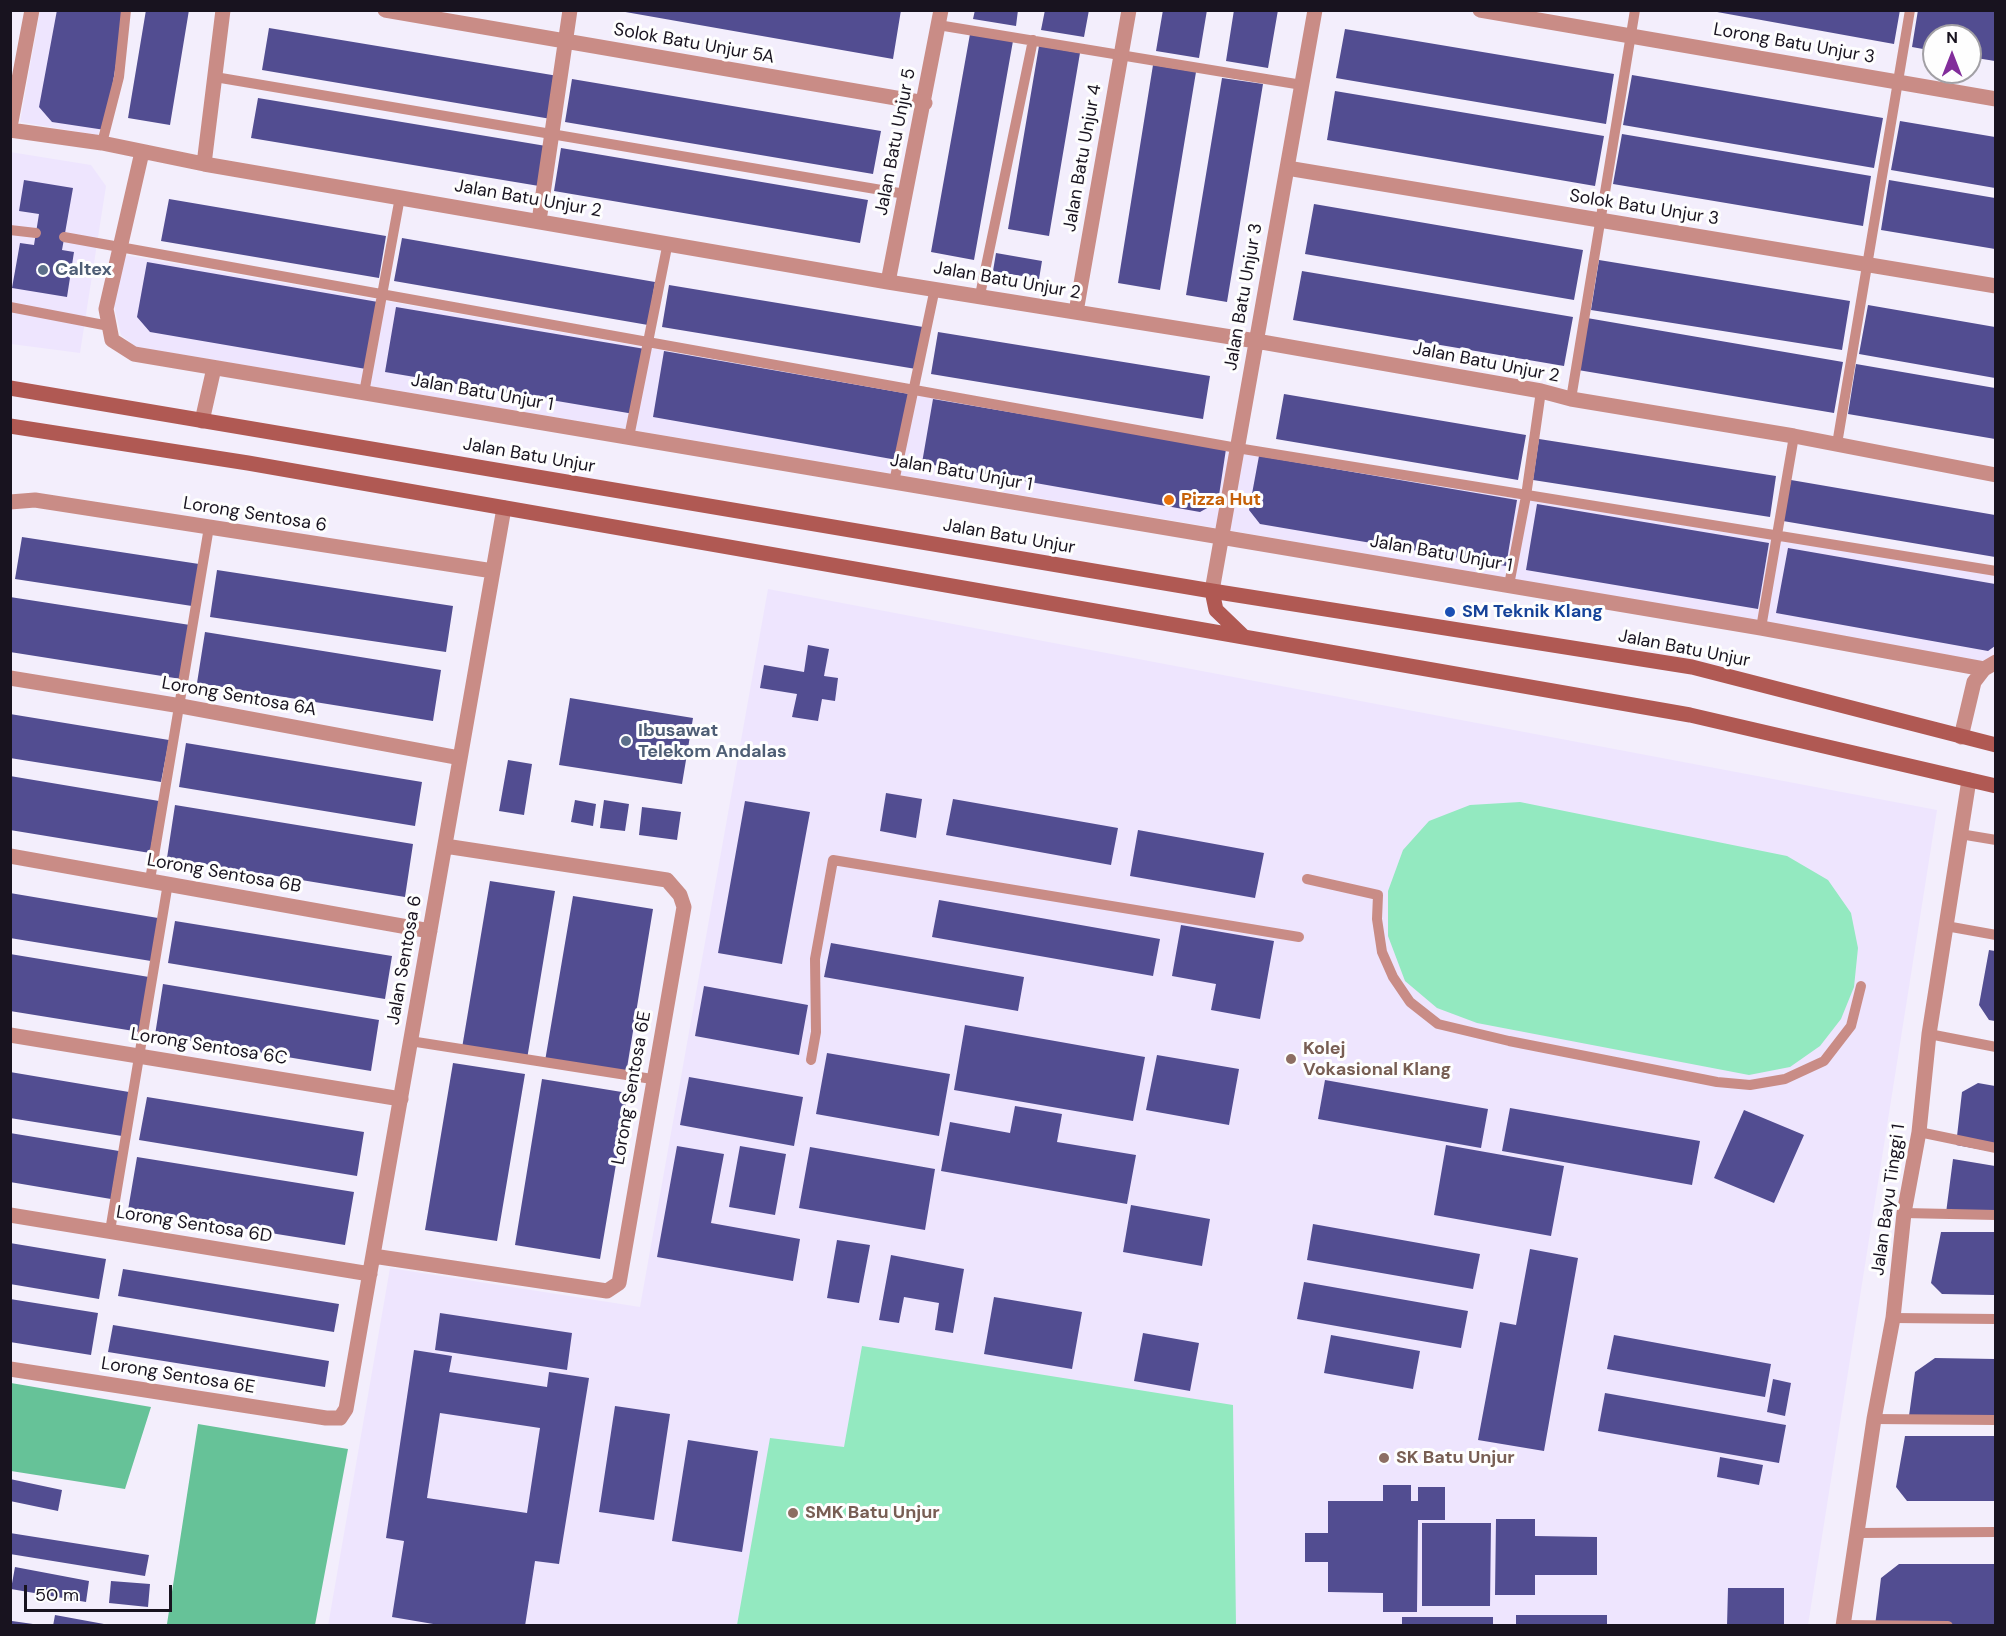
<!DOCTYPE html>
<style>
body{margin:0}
#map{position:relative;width:2006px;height:1636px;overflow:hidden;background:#f3eefc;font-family:"DM Sans",sans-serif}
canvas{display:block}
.frame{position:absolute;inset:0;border:12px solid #18131f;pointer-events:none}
.north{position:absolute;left:1922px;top:24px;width:60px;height:60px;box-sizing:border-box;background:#fefefe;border:2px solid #a2a0a5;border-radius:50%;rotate:0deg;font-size:16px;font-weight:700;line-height:24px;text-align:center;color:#18131f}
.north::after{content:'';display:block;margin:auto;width:21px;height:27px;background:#822d9b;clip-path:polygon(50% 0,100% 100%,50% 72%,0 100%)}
.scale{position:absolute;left:24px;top:1585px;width:148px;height:27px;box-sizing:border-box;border:3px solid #18131f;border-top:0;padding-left:8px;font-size:18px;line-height:21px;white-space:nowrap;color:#18131f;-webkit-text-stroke:4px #fefefe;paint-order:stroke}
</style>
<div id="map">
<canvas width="2006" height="1636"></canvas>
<div class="frame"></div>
<div class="north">N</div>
<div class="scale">50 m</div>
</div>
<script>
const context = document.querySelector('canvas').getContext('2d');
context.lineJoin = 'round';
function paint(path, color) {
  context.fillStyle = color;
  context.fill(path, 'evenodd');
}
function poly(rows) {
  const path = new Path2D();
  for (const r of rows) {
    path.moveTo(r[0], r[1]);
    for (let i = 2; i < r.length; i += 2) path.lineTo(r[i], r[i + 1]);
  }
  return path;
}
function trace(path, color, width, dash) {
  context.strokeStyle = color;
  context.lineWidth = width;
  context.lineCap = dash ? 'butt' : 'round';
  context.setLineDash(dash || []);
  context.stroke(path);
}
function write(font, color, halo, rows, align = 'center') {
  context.font = font + ' "DM Sans",sans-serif';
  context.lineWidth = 6;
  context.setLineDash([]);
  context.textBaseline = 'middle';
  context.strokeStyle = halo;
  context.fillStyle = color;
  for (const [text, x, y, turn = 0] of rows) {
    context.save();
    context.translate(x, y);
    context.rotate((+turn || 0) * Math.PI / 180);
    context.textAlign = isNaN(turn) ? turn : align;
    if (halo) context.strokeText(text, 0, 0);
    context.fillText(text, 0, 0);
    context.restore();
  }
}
const built = poly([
 [40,11,123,11,115,78,98,135,20,122],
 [10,152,91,165,106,186,80,353,11,344],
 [125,255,1250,454,1995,575,1995,655,1982,661,1181,522,136,347,121,335,114,306],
 [768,589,1937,810,1808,1625,328,1626,390,1268,640,1307]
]);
const green = poly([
 [1520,802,1787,856,1828,880,1851,913,1858,948,1854,987,1841,1019,1820,1046,1790,1067,1749,1075,1477,1023,1437,1008,1405,981,1388,936,1388,891,1403,850,1429,821,1470,805],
 [862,1346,1233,1405,1236,1625,737,1625,770,1438,844,1447]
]);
const forest = poly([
 [11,1383,151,1407,125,1489,11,1471],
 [198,1424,348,1449,315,1625,167,1624]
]);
const building = poly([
 [57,10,125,10,105,130,52,122,39,107],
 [146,10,189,10,170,125,128,118],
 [614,10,901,10,893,59],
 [975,10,1018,10,1016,26,973,19],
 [1045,10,1089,10,1084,37,1041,30],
 [1163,10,1207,10,1199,58,1156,51],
 [1234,10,1278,10,1268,68,1226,61],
 [1706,10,1900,10,1894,44],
 [1918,10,1995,10,1995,61,1970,57,1970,36,1934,36,1934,51,1912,47],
 [269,28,558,76,551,119,262,70],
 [1345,29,1614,74,1606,124,1336,78],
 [970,34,1013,41,974,260,931,252],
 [1039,46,1080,53,1049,236,1008,229],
 [1153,65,1196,72,1160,290,1118,283],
 [1632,75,1883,118,1874,168,1623,125],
 [1222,78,1263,84,1227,302,1186,295],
 [572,79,881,131,873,174,565,122],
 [1335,91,1604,136,1595,186,1327,140],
 [258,98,546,146,539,186,251,138],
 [1900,121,1995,137,1995,188,1891,170],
 [1622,134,1871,176,1863,226,1613,184],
 [561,148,868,200,860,243,554,191],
 [24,180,73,188,62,250,74,252,67,297,12,288,20,243,34,245,39,214,19,211],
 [1889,180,1995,198,1995,249,1881,230],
 [169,199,386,236,379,278,161,241],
 [1314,204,1583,250,1574,300,1305,254],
 [402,238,655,282,648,325,394,281],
 [996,253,1042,261,1039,279,993,271],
 [1599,260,1850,301,1842,350,1591,310],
 [147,262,378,302,366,369,150,332,137,317],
 [1302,271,1573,317,1564,366,1293,320],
 [669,285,923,327,916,369,662,327],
 [1868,305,1995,327,1995,378,1859,354],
 [396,307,645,349,634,414,385,372],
 [1587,318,1843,362,1834,413,1578,370],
 [938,332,1210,376,1203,419,931,374],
 [664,351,915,395,903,461,653,417],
 [1856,364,1995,388,1995,439,1848,414],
 [1284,394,1526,435,1518,480,1276,439],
 [933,399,1226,449,1218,502,1200,512,922,463],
 [1539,439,1776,476,1770,517,1533,480],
 [1259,456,1517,500,1506,566,1260,524,1249,510],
 [1791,480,1995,515,1995,557,1783,521],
 [1537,504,1769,543,1758,609,1526,570],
 [22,537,199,564,192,606,15,579],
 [1788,548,1995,584,1995,646,1988,651,1776,613],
 [217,570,453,606,446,652,210,617],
 [10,597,190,625,181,679,10,652],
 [205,632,441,670,433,721,197,683],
 [808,645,829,649,824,676,838,678,835,701,822,699,818,721,792,717,797,694,760,688,764,665,804,672],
 [570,698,693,718,682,784,559,765],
 [10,714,169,740,161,782,10,758],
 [186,743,422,782,415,826,179,787],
 [508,760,532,764,524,815,499,811],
 [10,776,159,801,150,853,10,830],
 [886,793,922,799,916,838,880,831],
 [953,799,1118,828,1111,865,946,835],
 [575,800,596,804,593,826,571,822],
 [604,800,629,804,625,831,600,828],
 [745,801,810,812,782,964,718,953],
 [175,805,413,844,405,897,167,858],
 [642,807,681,812,677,840,639,835],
 [1138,830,1264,853,1255,898,1130,876],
 [490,881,555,891,527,1059,462,1048],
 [10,893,158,918,151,961,10,938],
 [573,896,653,909,626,1074,545,1061],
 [939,900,1160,939,1153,976,932,937],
 [175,921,392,956,385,999,168,963],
 [1181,925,1274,941,1260,1019,1211,1010,1216,984,1172,976],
 [831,943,1024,977,1018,1011,824,977],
 [1989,950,1995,951,1995,1021,1989,1020,1979,1005],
 [10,954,149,977,140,1032,10,1011],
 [163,984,379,1020,371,1071,155,1035],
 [704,986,808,1005,799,1055,695,1036],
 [965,1025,1145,1057,1133,1121,954,1090],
 [827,1053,950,1074,939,1136,816,1114],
 [1157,1055,1239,1069,1229,1125,1146,1110],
 [453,1063,525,1074,497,1241,425,1230],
 [10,1072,129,1092,122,1136,10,1118],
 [689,1077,803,1097,794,1146,680,1125],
 [542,1079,628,1093,600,1259,515,1245],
 [1325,1080,1488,1109,1481,1148,1318,1119],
 [1978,1083,1995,1086,1995,1152,1956,1145,1962,1092],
 [147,1097,364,1132,357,1176,139,1140],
 [1015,1106,1062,1114,1057,1142,1136,1155,1127,1204,941,1171,950,1122,1010,1133],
 [1510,1108,1700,1141,1692,1185,1502,1151],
 [1744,1110,1804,1135,1774,1203,1714,1178],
 [10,1133,119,1151,111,1199,10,1182],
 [1446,1145,1564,1166,1551,1236,1434,1215],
 [677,1146,724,1154,711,1223,800,1239,793,1281,657,1257],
 [740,1146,786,1154,775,1215,729,1207],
 [810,1147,935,1169,925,1230,799,1208],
 [137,1157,354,1192,345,1245,128,1210],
 [1953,1159,1995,1166,1995,1214,1946,1213],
 [1131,1205,1210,1219,1202,1266,1123,1252],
 [1313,1224,1480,1254,1473,1289,1307,1260],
 [1941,1232,1995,1232,1995,1295,1942,1294,1931,1283],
 [837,1240,870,1245,859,1303,827,1298],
 [10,1243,106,1259,99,1299,10,1284],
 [1530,1249,1578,1258,1544,1451,1478,1440,1500,1322,1516,1325],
 [891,1255,964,1269,953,1333,935,1330,939,1303,904,1297,899,1323,879,1320],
 [123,1269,339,1304,334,1332,118,1296],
 [1304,1282,1468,1311,1461,1348,1297,1319],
 [994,1297,1082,1312,1072,1369,984,1354],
 [10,1299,98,1313,91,1355,10,1342],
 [440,1313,572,1333,567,1370,435,1350],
 [113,1325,329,1361,325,1387,108,1352],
 [1143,1333,1199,1343,1190,1391,1134,1381],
 [1331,1335,1420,1351,1413,1389,1324,1373],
 [1614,1335,1771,1364,1765,1397,1607,1369],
 [414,1350,452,1356,449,1372,547,1387,549,1372,589,1378,559,1564,535,1561,525,1626,445,1626,392,1617,404,1541,386,1538],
 [440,1413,540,1428,527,1513,427,1498],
 [1935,1358,1995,1359,1995,1423,1908,1423,1915,1372],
 [1773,1379,1791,1383,1785,1416,1767,1412],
 [1605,1393,1786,1425,1779,1463,1598,1431],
 [615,1406,670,1414,654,1520,599,1512],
 [1905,1436,1995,1436,1995,1501,1907,1501,1896,1487],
 [688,1440,758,1451,742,1552,672,1541],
 [1720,1457,1763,1465,1759,1485,1717,1477],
 [10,1479,62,1490,58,1511,10,1501],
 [1383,1485,1411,1485,1411,1501,1418,1501,1418,1487,1445,1487,1445,1520,1418,1520,1417,1612,1383,1612,1383,1593,1328,1592,1328,1562,1305,1562,1305,1533,1328,1533,1328,1501,1383,1501],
 [1496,1519,1535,1519,1535,1536,1597,1537,1597,1575,1535,1575,1535,1595,1495,1595],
 [1422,1523,1491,1523,1490,1606,1422,1606],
 [10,1533,149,1555,145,1576,10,1554],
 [1899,1564,1995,1564,1995,1626,1875,1626,1881,1578],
 [15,1567,89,1581,86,1602,11,1589],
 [111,1581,150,1584,148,1607,109,1603],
 [1728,1588,1784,1588,1784,1626,1727,1626],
 [55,1615,104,1624,104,1626,53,1626],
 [1516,1615,1607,1615,1607,1626,1516,1626],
 [1402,1617,1493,1617,1493,1626,1402,1626],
 [12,1621,33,1624,33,1626,11,1626]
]);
const service = poly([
 [938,25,1302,85],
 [215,77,905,194],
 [102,143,119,77,126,10],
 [10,230,36,233],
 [64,237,1237,448,1996,571],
 [980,295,1033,40],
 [10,307,109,326],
 [364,393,400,197],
 [1571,399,1635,10],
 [629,437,668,242],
 [1837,444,1910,10],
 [894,482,935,288],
 [1509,585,1526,496,1541,391],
 [1761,628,1794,436],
 [1960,834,1996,840],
 [1307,879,1378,895,1377,919,1382,952,1393,977,1410,1002,1438,1024,1509,1041,1717,1082,1750,1085,1785,1079,1824,1061,1851,1026,1861,986],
 [150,880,209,527],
 [1946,926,1996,935],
 [1929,1034,1996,1047],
 [410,1041,652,1079],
 [811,1060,816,1032,815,959,833,860,1299,937],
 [1919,1132,1996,1148],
 [1904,1213,1996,1215],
 [110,1231,168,883],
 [1893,1318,1996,1319],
 [1874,1419,1996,1420],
 [1858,1533,1996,1532],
 [1843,1625,1948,1626]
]);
const minor = poly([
 [385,10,925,103],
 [1480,10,1996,99],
 [10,127,32,10],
 [10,130,102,143,204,164,888,282,1256,341,1541,391,1571,399,1794,436,1996,475],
 [142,152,106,309,112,340,134,354,1761,628,1984,669,1996,662],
 [204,164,223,10],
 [1287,168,1996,286],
 [539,221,570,10],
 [888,282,941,10],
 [1076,312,1129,10],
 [202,421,214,368],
 [10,502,35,500,493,571],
 [1212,591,1315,10],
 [10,678,181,706,460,758],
 [1961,737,1974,682,1984,669],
 [10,856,430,931],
 [10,1035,401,1099],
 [10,1215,370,1274],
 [373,1256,607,1291,619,1283,684,907,680,895,667,880,445,846],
 [10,1369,326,1418,340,1418,346,1409,504,508],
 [1843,1626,1874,1419,1893,1318,1904,1213,1919,1132,1929,1034,1969,780]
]);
const secondary = poly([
 [10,388,1212,591,1692,667,1996,745],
 [10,426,248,463,1690,715,1996,786],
 [1212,591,1216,610,1244,637]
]);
const markers = [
 [43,270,6,"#5c6f8a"],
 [1169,500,6,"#e8710a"],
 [1450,612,6,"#1a4fb4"],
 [626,741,6,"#5c6f8a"],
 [1291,1059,6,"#8d6e63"],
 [1384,1458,6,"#8d6e63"],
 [793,1513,6,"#8d6e63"]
];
const streetNames = [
 ["Solok Batu Unjur 5A",694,44,10],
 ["Lorong Batu Unjur 3",1794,44,10],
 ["Jalan Batu Unjur 5",896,142,-79],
 ["Jalan Batu Unjur 4",1083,158,-80],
 ["Jalan Batu Unjur 2",528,199,10],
 ["Solok Batu Unjur 3",1644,208,9],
 ["Jalan Batu Unjur 2",1007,281,10],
 ["Jalan Batu Unjur 3",1244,297,-80],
 ["Jalan Batu Unjur 2",1486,363,11],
 ["Jalan Batu Unjur 1",482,393,10],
 ["Jalan Batu Unjur",529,456,10],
 ["Jalan Batu Unjur 1",961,473,10],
 ["Lorong Sentosa 6",255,515,9],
 ["Jalan Batu Unjur",1009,537,10],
 ["Jalan Batu Unjur 1",1441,554,10],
 ["Jalan Batu Unjur",1684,649,11],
 ["Lorong Sentosa 6A",239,697,10],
 ["Lorong Sentosa 6B",224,874,10],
 ["Jalan Sentosa 6",405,960,-80],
 ["Lorong Sentosa 6C",209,1047,9],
 ["Lorong Sentosa 6E",632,1088,-80],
 ["Jalan Bayu Tinggi 1",1889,1200,-82],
 ["Lorong Sentosa 6D",194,1225,9],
 ["Lorong Sentosa 6E",178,1376,9]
];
const serviceNames = [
 ["Caltex",55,270],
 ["Ibusawat",638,731],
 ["Telekom Andalas",638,752]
];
const foodNames = [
 ["Pizza Hut",1181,500]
];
const transitNames = [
 ["SM Teknik Klang",1462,612]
];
const educationNames = [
 ["Kolej",1303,1049],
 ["Vokasional Klang",1303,1070],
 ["SK Batu Unjur",1396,1458],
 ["SMK Batu Unjur",805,1513]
];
paint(built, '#eee5fe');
paint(green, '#93e9c0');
paint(forest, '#66c298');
paint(building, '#524d91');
trace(service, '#c98c86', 10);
trace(minor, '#c98c86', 15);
trace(secondary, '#b05953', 15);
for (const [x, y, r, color] of markers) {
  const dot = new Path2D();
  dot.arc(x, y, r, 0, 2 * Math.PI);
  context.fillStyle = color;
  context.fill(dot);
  trace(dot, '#fefefe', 2);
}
write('18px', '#18131f', '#fefefe', streetNames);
write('bold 18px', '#4e5e75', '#fefefe', serviceNames, 'left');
write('bold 18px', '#c56008', '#fefefe', foodNames, 'left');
write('bold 18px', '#164399', '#fefefe', transitNames, 'left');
write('bold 18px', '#785e54', '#fefefe', educationNames, 'left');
</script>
